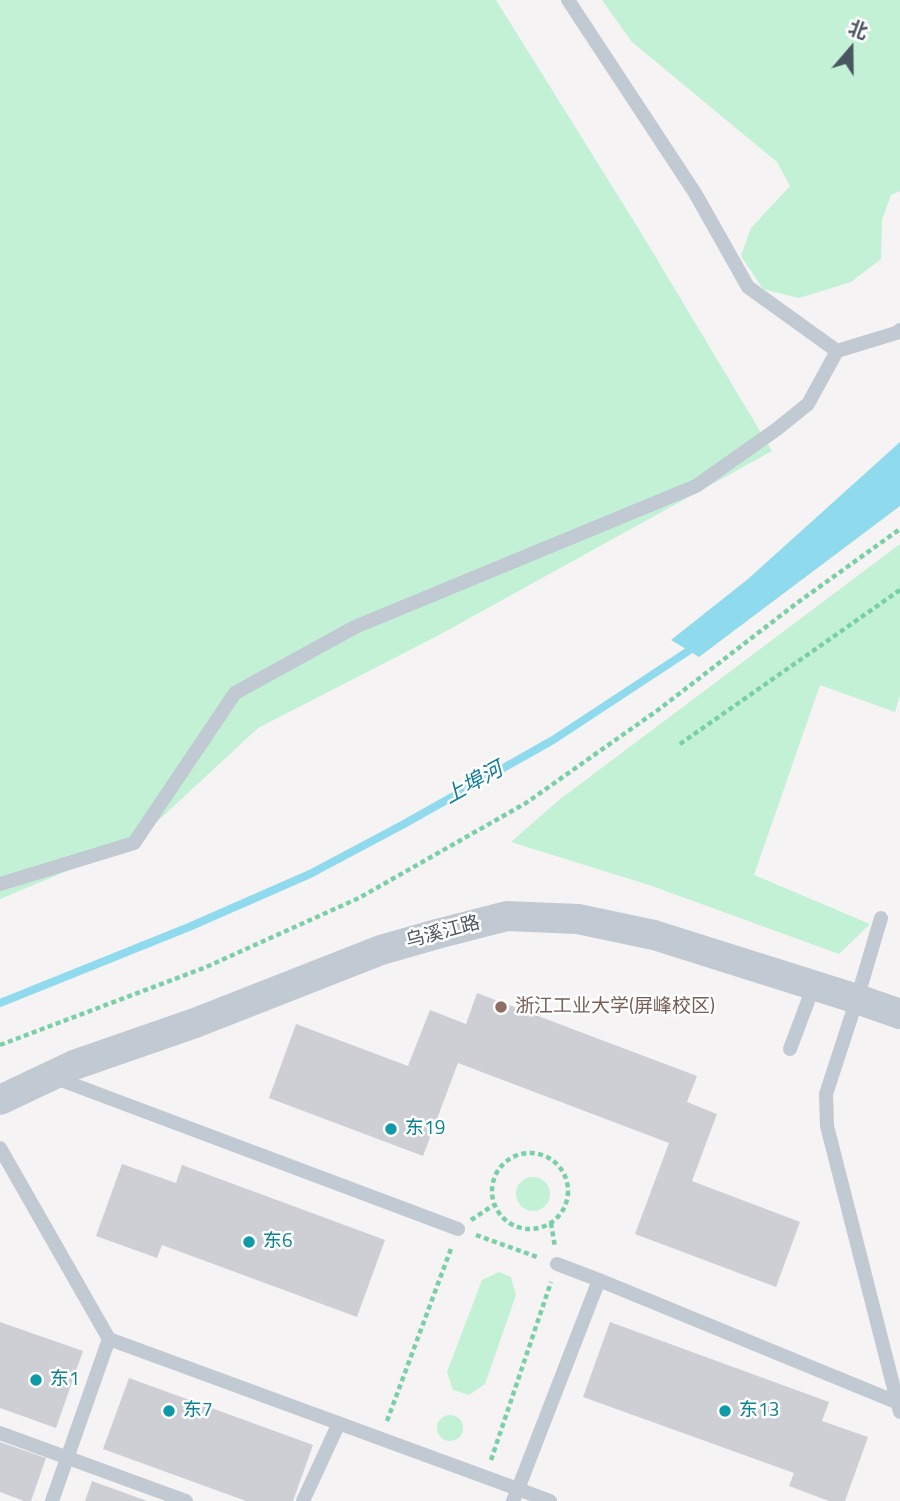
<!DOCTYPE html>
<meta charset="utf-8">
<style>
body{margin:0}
#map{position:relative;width:900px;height:1501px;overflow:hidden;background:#f5f3f3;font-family:"Titillium Web","Noto Sans SC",sans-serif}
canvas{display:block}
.north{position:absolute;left:816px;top:14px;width:70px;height:70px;-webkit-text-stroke:5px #fff;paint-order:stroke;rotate:20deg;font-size:19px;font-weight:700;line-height:28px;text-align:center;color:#4a5661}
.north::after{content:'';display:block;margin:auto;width:24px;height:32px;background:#4a5661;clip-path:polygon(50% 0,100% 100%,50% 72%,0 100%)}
</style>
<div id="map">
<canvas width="900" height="1501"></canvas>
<div class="north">北</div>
</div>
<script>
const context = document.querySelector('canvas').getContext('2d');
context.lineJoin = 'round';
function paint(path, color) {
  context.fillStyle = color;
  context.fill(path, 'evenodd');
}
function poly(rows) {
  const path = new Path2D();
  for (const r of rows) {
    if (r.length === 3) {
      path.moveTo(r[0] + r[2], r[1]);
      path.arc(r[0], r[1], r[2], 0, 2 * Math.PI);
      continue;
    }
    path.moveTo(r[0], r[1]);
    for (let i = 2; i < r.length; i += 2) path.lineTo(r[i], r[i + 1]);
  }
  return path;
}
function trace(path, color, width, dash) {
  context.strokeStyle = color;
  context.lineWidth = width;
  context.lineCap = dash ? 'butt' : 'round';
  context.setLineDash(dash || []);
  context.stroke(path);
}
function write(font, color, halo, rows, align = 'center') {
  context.font = font + ' "Titillium Web","Noto Sans SC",sans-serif';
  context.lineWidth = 5;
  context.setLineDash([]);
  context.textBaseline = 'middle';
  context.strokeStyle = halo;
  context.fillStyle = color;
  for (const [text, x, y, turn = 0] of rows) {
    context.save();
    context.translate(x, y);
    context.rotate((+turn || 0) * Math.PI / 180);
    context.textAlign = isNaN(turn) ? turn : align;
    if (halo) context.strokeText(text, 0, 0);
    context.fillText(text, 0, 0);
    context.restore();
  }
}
const green = poly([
 [0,0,496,0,640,231,772,451,439,635,258,728,134,843,0,899],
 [602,0,900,0,900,191,891,195,882,220,881,259,851,282,799,298,763,289,741,256,751,228,790,186,777,162,632,42],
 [900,544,900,695,895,712,820,685,754,875,870,924,839,954,652,886,511,842,559,800],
 [533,1194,17],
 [499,1272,511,1277,516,1295,485,1384,469,1395,453,1390,447,1372,482,1280],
 [450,1428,13]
]);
const water = poly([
 [900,442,900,506,699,657,671,640,748,579]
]);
const stream = poly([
 [0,1003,189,927,310,874,404,824,553,740,696,646]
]);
const building = poly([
 [477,993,697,1076,687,1102,717,1114,692,1181,800,1222,776,1287,635,1234,669,1143,458,1063,423,1156,269,1098,296,1024,408,1066,430,1010,466,1024],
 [122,1164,176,1183,182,1165,385,1240,357,1317,162,1245,157,1258,96,1236],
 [0,1322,83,1351,56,1428,0,1408],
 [610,1322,829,1402,822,1421,868,1437,845,1501,829,1501,789,1486,794,1473,583,1397],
 [129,1378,313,1445,293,1501,246,1501,103,1449],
 [0,1442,46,1458,31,1501,24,1501,0,1492],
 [92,1481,147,1501,85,1501]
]);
const path = poly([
 [680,744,900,590],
 [0,1045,204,968,359,898,526,803,658,710,797,603,900,529],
 [530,1191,38],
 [471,1220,494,1205],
 [551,1223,555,1247],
 [476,1235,540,1258],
 [387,1421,452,1246],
 [491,1460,551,1282]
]);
const lane = poly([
 [568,0,695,193,748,287,837,351],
 [0,884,134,843,235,693,355,627,696,486,777,429,808,404,837,351,896,333,900,330],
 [881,918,857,999,826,1094,827,1126,900,1412],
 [790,1049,814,985],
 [53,1077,458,1229],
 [0,1148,109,1339,518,1489,513,1501],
 [557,1264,599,1280],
 [0,1433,186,1501],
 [52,1501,109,1339],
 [303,1501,339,1423],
 [550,1501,518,1489,599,1280,896,1402]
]);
const street = poly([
 [0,1100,74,1065,195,1023,381,950,437,934,507,916,578,919,654,935,857,999,900,1014]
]);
const markers = [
 [501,1007,7,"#8d6e63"],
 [391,1129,7,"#0f9aa8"],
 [249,1242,7,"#0f9aa8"],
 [36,1380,7,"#0f9aa8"],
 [169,1411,7,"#0f9aa8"],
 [725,1411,7,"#0f9aa8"]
];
const streetNames = [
 ["乌溪江路",443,933,-15]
];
const educationNames = [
 ["浙江工业大学(屏峰校区)",515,1007]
];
const cultureNames = [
 ["东19",405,1129],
 ["东6",263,1242],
 ["东1",50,1380],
 ["东7",183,1411],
 ["东13",739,1411]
];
const waterNames = [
 ["上埠河",474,784,-29]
];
paint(green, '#c3f1d5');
paint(water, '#90daee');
trace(stream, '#90daee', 8);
paint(building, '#cdcfd5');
trace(path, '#7ad0a6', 4.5, [5, 3.5]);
trace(lane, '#c1cad2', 14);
trace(street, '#c1cad2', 30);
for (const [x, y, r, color] of markers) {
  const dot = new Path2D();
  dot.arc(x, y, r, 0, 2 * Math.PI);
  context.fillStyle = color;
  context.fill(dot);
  trace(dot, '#fff', 2.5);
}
write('19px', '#4a5661', '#fff', streetNames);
write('19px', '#785e54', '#fff', educationNames, 'left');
write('19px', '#0d838f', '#fff', cultureNames, 'left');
write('italic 21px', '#0c7c9b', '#fff', waterNames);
</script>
